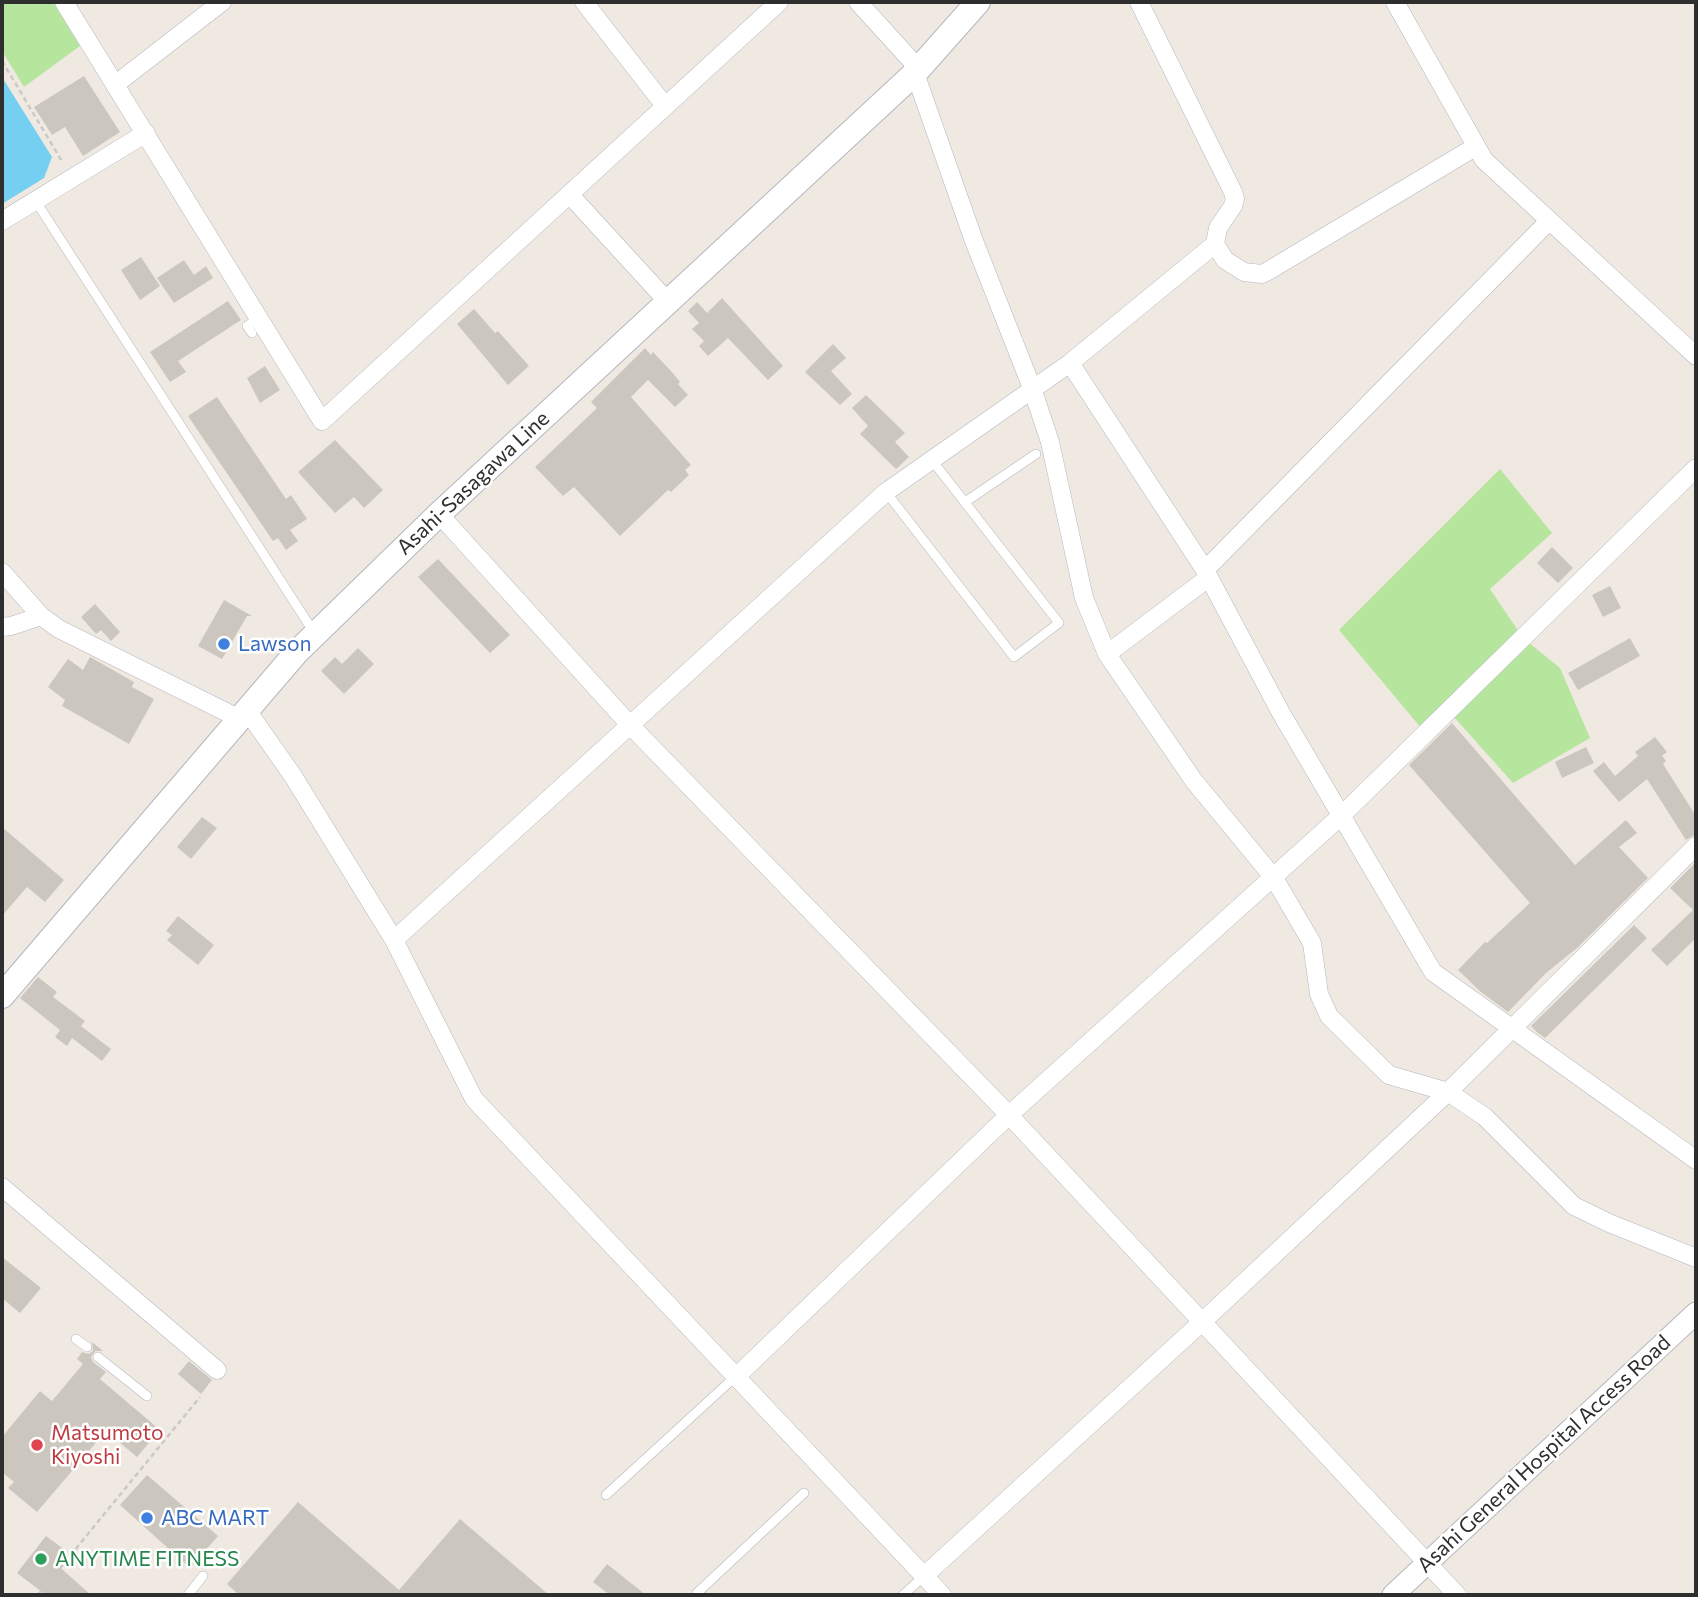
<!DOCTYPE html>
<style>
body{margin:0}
#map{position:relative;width:1698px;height:1597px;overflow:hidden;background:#efe9e1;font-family:Commissioner,sans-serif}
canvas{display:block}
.frame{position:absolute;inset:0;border:4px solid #2e2e2e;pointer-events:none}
</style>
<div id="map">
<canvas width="1698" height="1597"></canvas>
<div class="frame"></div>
</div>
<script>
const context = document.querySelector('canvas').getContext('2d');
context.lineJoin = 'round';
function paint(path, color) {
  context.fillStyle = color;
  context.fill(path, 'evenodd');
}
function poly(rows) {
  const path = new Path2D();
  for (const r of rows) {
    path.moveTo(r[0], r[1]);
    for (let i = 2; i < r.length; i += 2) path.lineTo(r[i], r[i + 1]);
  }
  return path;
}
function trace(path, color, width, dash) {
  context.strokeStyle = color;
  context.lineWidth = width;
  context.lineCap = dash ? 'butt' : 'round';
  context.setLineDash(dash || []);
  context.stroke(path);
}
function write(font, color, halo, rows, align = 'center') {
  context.font = font + ' Commissioner,sans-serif';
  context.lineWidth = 5;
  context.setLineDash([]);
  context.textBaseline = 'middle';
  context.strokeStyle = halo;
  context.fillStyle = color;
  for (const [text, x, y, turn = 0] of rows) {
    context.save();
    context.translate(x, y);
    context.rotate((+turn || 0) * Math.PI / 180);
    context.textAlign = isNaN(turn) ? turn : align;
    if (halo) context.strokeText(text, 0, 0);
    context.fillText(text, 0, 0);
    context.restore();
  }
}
const green = poly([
 [2,2,53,2,80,46,24,87,2,51],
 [1500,469,1552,533,1490,589,1519,632,1422,729,1339,630],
 [1528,642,1560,668,1590,738,1513,783,1454,717]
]);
const water = poly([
 [2,77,52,157,44,178,2,204]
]);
const building = poly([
 [84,76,120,132,83,156,65,127,52,135,34,107],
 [141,257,160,286,140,300,121,270],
 [184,260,194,275,206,266,213,278,174,303,157,278],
 [722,298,783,366,768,380,728,338,708,356,699,346,704,341,692,329,699,323,688,311,697,302,707,313],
 [228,301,241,320,178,361,186,372,170,382,150,352],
 [474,309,495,333,498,331,529,366,508,385,457,324],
 [833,344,846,358,831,371,852,394,840,405,805,372],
 [645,348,651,355,653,352,671,371,680,382,678,384,688,395,675,407,648,380,631,397,691,465,685,470,689,475,671,492,668,490,620,536,574,487,563,496,535,467,597,408,591,402],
 [265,366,280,390,260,403,247,378],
 [866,395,905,433,895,442,909,457,896,469,860,434,868,426,852,408],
 [217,397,286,499,291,495,307,519,290,530,298,541,286,550,278,538,273,541,188,416],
 [335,440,383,490,364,508,354,497,335,513,298,472],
 [1552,547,1573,568,1558,583,1537,563],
 [438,559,510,635,490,653,418,577],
 [1610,586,1621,608,1603,617,1592,595],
 [224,600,252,616,247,616,222,659,198,646],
 [95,604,120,632,111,641,101,630,96,634,81,617],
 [1630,638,1640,656,1578,690,1568,673],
 [358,648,374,664,344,694,321,671,335,657,342,664],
 [90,657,134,682,132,687,154,699,129,744,62,706,65,700,48,687,68,659,83,670],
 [1452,723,1575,865,1626,820,1637,833,1619,847,1648,878,1577,948,1546,973,1508,1012,1481,992,1458,970,1485,942,1487,943,1530,903,1409,765],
 [1655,737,1667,752,1662,756,1666,761,1663,764,1696,816,1696,834,1686,840,1647,779,1619,802,1593,771,1604,762,1615,776,1638,756,1635,752],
 [1586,747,1594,763,1562,778,1555,762],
 [202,817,217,828,191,859,177,847],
 [2,827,64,880,45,902,27,887,2,916],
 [1696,862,1696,938,1667,966,1651,950,1693,910,1670,888],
 [178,916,214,945,198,965,167,940,172,935,166,931],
 [1634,925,1647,938,1545,1038,1538,1033,1531,1026],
 [38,977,57,992,53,997,85,1021,81,1026,111,1049,102,1061,72,1038,67,1046,55,1037,60,1030,20,998],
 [2,1257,41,1288,20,1313,2,1298],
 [92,1342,103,1351,95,1351,91,1357,93,1362,106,1372,100,1379,160,1430,137,1457,106,1431,37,1512,8,1488,14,1482,2,1472,2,1437,40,1391,52,1401,83,1364,77,1359,82,1352,89,1354,93,1351],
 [189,1361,212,1380,201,1394,178,1374],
 [147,1475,218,1536,190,1568,120,1505],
 [298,1502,399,1590,460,1519,549,1595,239,1595,227,1584],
 [46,1536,65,1550,55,1563,91,1595,46,1595,17,1573],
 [607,1564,646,1595,610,1595,593,1582]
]);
const path = poly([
 [2,61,63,163],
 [38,1595,200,1397]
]);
const service = poly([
 [35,200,315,634],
 [252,333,247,326,259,318],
 [886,492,1014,657,1059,623,931,459],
 [965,502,1036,454],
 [76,1339,87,1347],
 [98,1357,147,1396],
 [606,1495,736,1376],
 [697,1593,804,1493],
 [188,1595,203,1576],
 [903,1595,924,1576]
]);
const minor = poly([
 [64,2,322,421,779,2],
 [584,2,665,106],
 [858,2,919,69],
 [1139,2,1233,192,1235,199,1233,206,1218,228,1215,244,1225,260,1244,272,1262,274,1268,271,1475,147],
 [1395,2,1484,160,1696,356],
 [915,73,974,241,1032,388,1050,442,1084,598,1107,654,1194,781,1274,878,1312,943,1319,994,1329,1016,1389,1075,1448,1092,1485,1117,1574,1206,1609,1223,1696,1258],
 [116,84,222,2],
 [570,195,668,302],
 [2,221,146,133],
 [1070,363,1205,570,1281,713,1433,972,1696,1160],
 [439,514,629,724,1009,1115,1457,1595],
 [1205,570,1549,221],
 [2,572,41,616,59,629,238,718],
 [2,627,11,626,41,616],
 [1107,654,1208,578],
 [246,709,293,776,394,940,474,1099,942,1595],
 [394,940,886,492,1070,363,1215,244],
 [2,1187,217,1370],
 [737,1376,1009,1115,1342,815,1696,468],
 [924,1576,1202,1322,1448,1092,1696,846]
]);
const tertiary = poly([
 [1393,1595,1696,1313]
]);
const secondary = poly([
 [2,996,296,653,439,514,915,73,978,2]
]);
const markers = [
 [224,644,7,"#3f7fe0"],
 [37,1445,7,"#e0444e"],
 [147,1518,7,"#3f7fe0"],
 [41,1559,7,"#2e9e5b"]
];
const streetNames = [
 ["Asahi-Sasagawa Line",473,483,-43],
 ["Asahi General Hospital Access Road",1544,1454,-43]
];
const shopNames = [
 ["Lawson",238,644],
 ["ABC MART",161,1518]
];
const healthNames = [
 ["Matsumoto",51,1433],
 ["Kiyoshi",51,1457]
];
const leisureNames = [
 ["ANYTIME FITNESS",55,1559]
];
paint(green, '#b6e59e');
paint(water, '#75cff0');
paint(building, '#cbc7bf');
trace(service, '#b4b7c1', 10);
trace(minor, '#b4b7c1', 19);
trace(tertiary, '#b4b7c1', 23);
trace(secondary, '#b4b7c1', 26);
trace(path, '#c9c9c9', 2.5, [5, 3.5]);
trace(service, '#fff', 9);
trace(minor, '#fff', 18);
trace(tertiary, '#fff', 21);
trace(secondary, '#fff', 24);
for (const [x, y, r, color] of markers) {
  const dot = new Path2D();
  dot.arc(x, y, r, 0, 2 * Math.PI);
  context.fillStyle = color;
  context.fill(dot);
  trace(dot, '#fff', 2.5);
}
write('21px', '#2e2e2e', '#fff', streetNames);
write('21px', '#366cbe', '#fff', shopNames, 'left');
write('21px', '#be3a42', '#fff', healthNames, 'left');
write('21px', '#27864d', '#fff', leisureNames, 'left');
</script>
